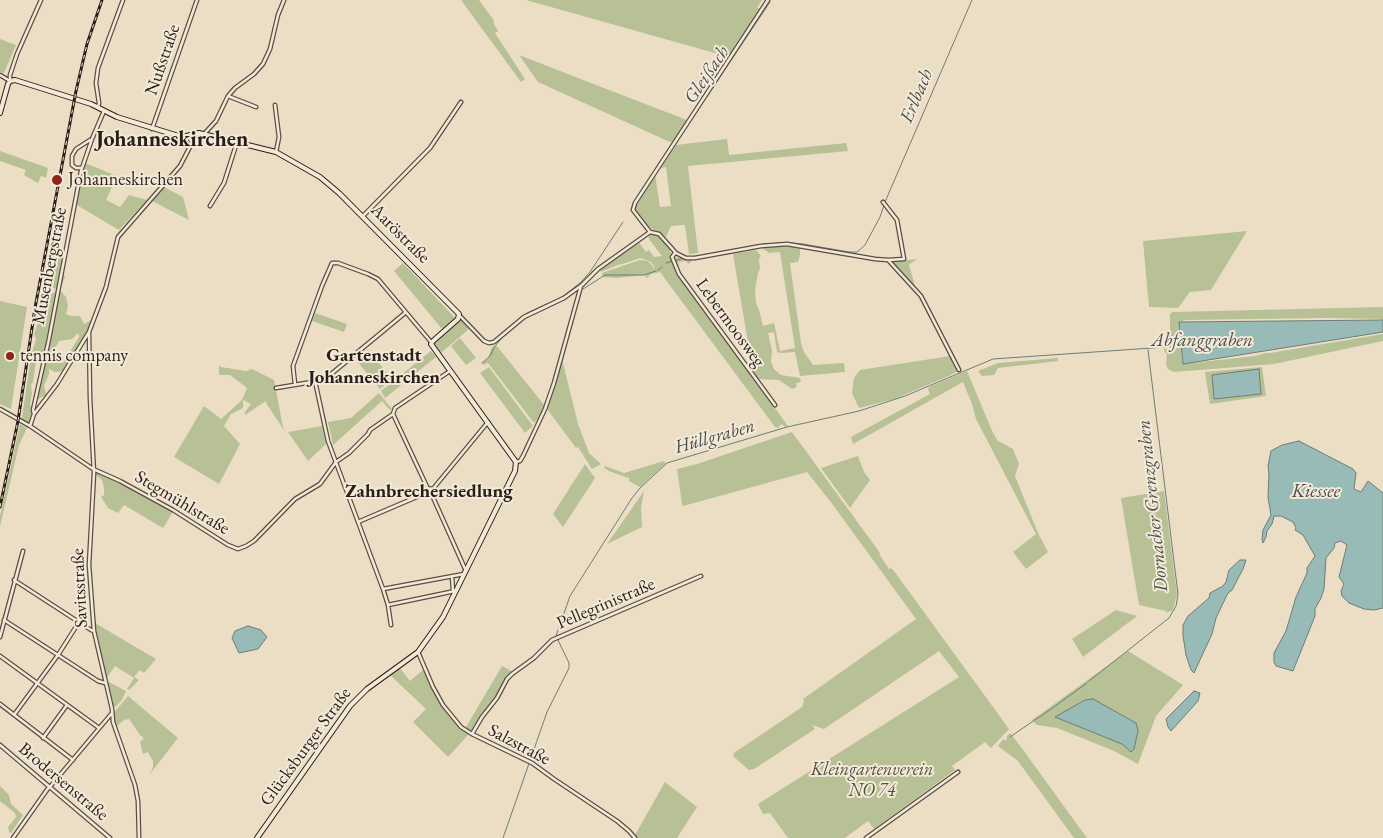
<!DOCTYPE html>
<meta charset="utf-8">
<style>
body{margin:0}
canvas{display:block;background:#ecddc5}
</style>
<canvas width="1383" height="838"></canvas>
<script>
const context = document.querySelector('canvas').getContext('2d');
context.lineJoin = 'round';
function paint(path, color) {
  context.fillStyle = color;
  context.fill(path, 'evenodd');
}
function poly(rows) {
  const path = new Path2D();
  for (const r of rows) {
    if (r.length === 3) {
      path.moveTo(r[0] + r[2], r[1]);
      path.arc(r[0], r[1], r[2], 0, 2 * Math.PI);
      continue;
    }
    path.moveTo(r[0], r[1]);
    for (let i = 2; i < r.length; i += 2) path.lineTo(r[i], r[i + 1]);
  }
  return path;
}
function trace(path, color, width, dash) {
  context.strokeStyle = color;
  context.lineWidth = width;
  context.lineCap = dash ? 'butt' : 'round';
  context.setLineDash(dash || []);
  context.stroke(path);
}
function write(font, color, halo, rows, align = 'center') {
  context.font = font + ' "EB Garamond",serif';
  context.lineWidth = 4;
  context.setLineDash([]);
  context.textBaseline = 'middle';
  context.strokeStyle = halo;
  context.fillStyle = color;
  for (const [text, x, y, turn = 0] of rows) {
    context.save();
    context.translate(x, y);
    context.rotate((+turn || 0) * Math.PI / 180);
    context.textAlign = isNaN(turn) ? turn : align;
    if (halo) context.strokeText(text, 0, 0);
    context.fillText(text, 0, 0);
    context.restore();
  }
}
const green = poly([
 [461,0,479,0,493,19,494,24,498,31,495,33,525,79,521,82],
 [526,0,762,0,757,8,761,9,729,57],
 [0,39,16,45,4,73,0,72],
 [519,55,609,90,687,120,672,143,538,82],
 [727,139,729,155,846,143,848,151,688,166,698,253,689,254,685,225,671,226,666,237,660,232,652,229,647,225,635,211,635,206,655,174,660,207,671,206,666,167,661,168,676,145],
 [0,151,48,168,46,178,41,176,38,183,24,175,26,170,0,161],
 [85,163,117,176,106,200,120,207,129,195,147,200,119,230,75,204],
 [164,187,183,197,189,220,152,201],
 [1247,231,1211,290,1190,292,1178,308,1149,307,1143,241],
 [651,233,660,236,669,248,672,257,693,259,689,264,686,261,678,262,679,266,674,270,788,426,785,427,782,424,779,426,779,428,775,427,660,272,651,274,647,278,644,275,646,272,643,275,616,278,603,277,602,273,640,260,648,261,654,268,652,269,655,268,651,262,641,258,619,265,618,262,618,265,601,272,600,268,638,241,646,252,649,250,654,257,662,256,649,239,648,235],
 [787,246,800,248,800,255,798,262,790,263,801,343,804,352,813,365,844,363,845,372,800,376,795,352,781,353,777,352,774,332,768,333,772,350,771,362,774,369,781,375,800,378,801,382,796,383,797,387,792,389,779,380,758,379,753,372,733,254,756,250,761,256,759,259,760,269,758,273,755,290,756,304,759,310,763,326,774,323,780,351,795,348,780,252,769,253,761,247],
 [59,254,64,255,62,268,65,277,60,290,66,297,68,306,66,314,71,316,80,316,84,324,91,320,92,321,85,338,64,371,55,372,49,369,49,374,44,386,47,396,41,397,39,399,37,398,42,360,40,358,36,361,33,382,31,385,32,393,30,405,33,412,29,424,22,420,22,418,31,356,36,339,34,334,42,312,45,310,44,305,47,296,55,292,56,289,50,286,49,283,52,267,55,258],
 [78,333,79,337,63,363,55,361,53,359,53,352,59,341,72,339],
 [917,259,909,265,916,289,891,262],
 [403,263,455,318,442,329,394,271],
 [0,301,27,307,11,409,0,404],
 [1383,307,1383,319,1325,318,1186,320,1179,322,1181,345,1164,345,1164,342,1170,331,1170,314,1172,312],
 [315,313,347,324,344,332,312,321],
 [460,320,463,320,470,328,441,353,433,342],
 [1383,334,1383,341,1274,364,1174,372,1168,369,1166,365,1167,353,1165,353,1164,349,1181,348,1183,364,1255,356,1266,353,1270,353],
 [460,338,476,358,466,365,451,346],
 [496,345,545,406,541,415,534,423,488,363,483,365,482,363,488,358,492,347],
 [368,350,392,379,380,389,356,360],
 [431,351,436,357,385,398,381,391],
 [950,356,958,371,949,376,894,399,859,408,852,393,854,378,860,370],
 [1058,358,1058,361,998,368,994,375,982,376,978,371,998,363],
 [562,359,578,424,589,453,601,464,592,469,578,447,576,448,547,409],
 [219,365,221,367,246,371,252,369,274,380,283,427,286,433,266,403,266,401,245,415,245,412,251,404,243,400,243,408,231,414,224,426,240,444,219,484,174,457,204,406,221,419,242,400,247,388,230,375,219,375],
 [489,367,533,426,525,433,480,373],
 [1262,367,1266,396,1210,404,1205,372],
 [967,371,993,433,998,441,1013,449,1019,464,1015,476,1038,533,1048,552,1026,569,1013,552,1036,534,976,419,972,404,963,382,853,444,851,437,930,394,928,390,929,387],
 [379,393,392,409,390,410,382,401,333,445,328,422,351,418],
 [20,424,27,428,19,445,0,526,0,516],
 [322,426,326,444,308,461,288,432],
 [792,432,880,553,879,554,889,569,891,568,894,571,1009,729,991,748,985,742,952,766,955,770,874,829,868,821,845,838,788,838,770,813,763,814,758,804,959,677,939,651,824,729,812,725,815,729,754,769,749,770,733,756,734,753,802,707,804,701,803,699,916,619,830,501,807,472,683,506,682,504,677,469,697,464],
 [858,456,864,472,870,480,850,508,821,468],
 [664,461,666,463,640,487,629,481,629,477,628,478,609,471,604,468,605,466,624,473],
 [585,464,595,478,563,527,553,514],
 [96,472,148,497,173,512,163,528,124,505,118,513,108,508,101,497,104,495,104,488,102,480,95,474],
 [644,491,641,508,642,527,607,544],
 [1164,491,1177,594,1173,610,1166,613,1166,611,1139,605,1121,498],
 [1116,610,1137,616,1083,657,1072,639],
 [95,623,156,659,144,673,140,670,134,677,139,680,129,690,127,689,134,678,115,666,106,679],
 [1128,651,1183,685,1156,716,1138,764,1114,751,1057,728,1037,725,1032,720],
 [502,666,513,672,509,676,497,697,471,732,466,729,466,727],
 [399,667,410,681,423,670,434,692,461,728,469,734,448,757,413,722,426,709,389,674],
 [107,681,126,691,122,700,115,707,113,706],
 [128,696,178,738,149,775,153,767,153,761,148,752,143,754,140,742,144,738,140,735,129,719,124,720,116,727,113,714],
 [1010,733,1021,747,1087,838,1074,838,1018,761,998,746,1003,739,1006,741,1007,736],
 [665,782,697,807,677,838,637,838,635,835],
 [0,786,9,795,11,804,23,815,11,833,9,832,8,827,16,817,15,813,0,801]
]);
const water = poly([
 [1383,320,1383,332,1183,364,1179,322,1383,320],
 [1259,369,1261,394,1214,399,1212,375,1259,369],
 [1299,441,1353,469,1356,473,1354,489,1361,492,1368,481,1383,493,1383,608,1374,610,1364,609,1349,603,1342,596,1341,591,1344,584,1339,577,1347,545,1341,541,1335,543,1334,548,1326,558,1324,589,1321,598,1315,609,1315,616,1293,671,1276,666,1274,662,1274,653,1286,631,1296,597,1307,573,1307,568,1315,556,1303,535,1295,530,1296,528,1293,522,1281,516,1274,516,1272,524,1267,531,1266,537,1263,543,1262,539,1263,530,1271,515,1268,497,1269,474,1268,466,1271,451,1282,445,1299,441],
 [1240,560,1246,560,1243,569,1232,590,1228,593,1216,618,1212,634,1194,673,1191,670,1186,655,1183,636,1183,625,1188,616,1209,598,1210,593,1223,586,1226,582,1229,570,1240,560],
 [248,626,261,630,267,637,258,649,239,653,232,638,235,631,248,626],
 [1194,691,1200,693,1198,701,1171,731,1168,727,1166,719,1194,691],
 [1093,699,1136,723,1138,731,1134,749,1131,752,1122,744,1055,717,1085,700,1093,699]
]);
const stream = poly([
 [664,161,770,2],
 [885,202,972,0],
 [791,243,803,244,849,252,857,252,865,245,880,217,884,205],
 [763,244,784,243],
 [693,257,758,245],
 [666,263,681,259],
 [658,270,662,267],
 [583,289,605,275,643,275,656,271],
 [501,334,527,313,562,297,580,283,590,272,623,222],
 [496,345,501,339],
 [560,358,564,342],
 [482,363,490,356,495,346],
 [1089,681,1169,618,1176,606,1178,594,1148,350],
 [1040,717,1087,683],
 [1010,737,1039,717],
 [503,838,547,712,569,668,569,663,556,636,570,596,632,498,640,488,667,463,787,427,859,411,905,396,993,359,1181,346]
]);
const street = poly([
 [0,75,10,81,10,75,17,54,41,0],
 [228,96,256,107],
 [275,105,279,137,276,152],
 [98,107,99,103,96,83,98,68,123,0],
 [152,129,197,0],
 [204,134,216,121,228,96,235,88,254,74,263,64,270,49,278,15,284,0],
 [82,168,76,168,72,165,72,156,76,149,90,140],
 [210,206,224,183,237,142],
 [363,216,430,148,461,102],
 [650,232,659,234,676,253,686,258,695,258,761,246,787,244,875,259,888,260,904,259,897,220,883,202],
 [650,232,633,210,635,203,768,0],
 [675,253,672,257,679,274,775,405],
 [889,261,921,296,959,370],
 [460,316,484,341,489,343,494,342,524,317,564,298,582,285,598,269,650,232],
 [89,332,90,398,94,473,89,565,94,631,112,709,113,722,135,785,138,801,139,838],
 [315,381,328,441,383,589,388,605,391,625],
 [295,384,293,366,322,286,332,263,338,263,368,274,378,279,431,342],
 [276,388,312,382,330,375,405,313],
 [0,409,30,426,93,469,120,481,173,510,228,545,238,549,246,546,254,541,295,499,320,484,336,462,349,453,368,434,370,430,393,414,395,408,450,371],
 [34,414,57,384,89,332,106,287,118,237,180,166,192,143,188,136],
 [393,414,428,489],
 [30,426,34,414,33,410,49,339,81,171,92,139,104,111],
 [516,462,520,461,523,456,545,409,554,383,581,286],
 [430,492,3.5],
 [432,490,488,422],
 [432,495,466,571],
 [358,522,426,493],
 [452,576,453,591],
 [14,580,91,630,94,631],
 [383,589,464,574],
 [388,605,455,591],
 [4,620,98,681,105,683],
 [0,637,23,551],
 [418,652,433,687,443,705,461,727,472,734,532,763,554,779,617,821,629,831,635,838],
 [0,656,99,728],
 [0,704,73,760],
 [14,715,58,655,79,622],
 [472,734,482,717,497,698,507,679,512,674,534,658,552,640,701,576],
 [43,738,67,705],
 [0,745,110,838],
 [49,788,112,713],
 [13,838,49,787],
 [866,838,958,772]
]);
const secondary = poly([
 [0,113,8,84,10,81,15,80,91,104,117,117,182,137,199,133,276,152,320,177,339,193,459,314,458,319,433,341,431,344,516,462,515,471,443,617,418,652,367,689,350,706,257,838]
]);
const rail = poly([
 [0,507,18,421,35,308,76,91,87,44,102,0]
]);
const markers = [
 [57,180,6,"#8f2418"],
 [10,356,5,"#8f2418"]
];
const streetNames = [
 ["Nußstraße",163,60,-71],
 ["Aaröstraße",400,234,45],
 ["Musenbergstraße",50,266,-79],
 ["Lebermoosweg",730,323,54],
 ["Stegmühlstraße",182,503,31],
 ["Savitsstraße",80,588,-93],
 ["Pellegrinistraße",606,604,-23],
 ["Salzstraße",519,745,28],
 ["Glücksburger Straße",306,747,-54],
 ["Brodersenstraße",63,782,40]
];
const poiNames = [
 ["Johanneskirchen",68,180],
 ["tennis company",20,356]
];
const parkNames = [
 ["Kleingartenverein",872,770],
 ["NO 74",872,791]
];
const waterNames = [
 ["Gleißach",707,75,-56],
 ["Erlbach",917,96,-67],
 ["Abfanggraben",1202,341],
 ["Hüllgraben",715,437,-16],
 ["Kiessee",1316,492],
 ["Dornacher Grenzgraben",1153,506,-96]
];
const neighbourhoodNames = [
 ["Gartenstadt",374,356],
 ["Johanneskirchen",374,378],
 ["Zahnbrechersiedlung",429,492]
];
const districtNames = [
 ["Johanneskirchen",172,140]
];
paint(green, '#b7c195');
paint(water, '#99bbb8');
trace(water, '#6d7d77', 1);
trace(stream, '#6d7d77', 1);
trace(street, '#5a4e42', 5);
trace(secondary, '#2a1f16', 6);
trace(street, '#f3e9d9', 2.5);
trace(secondary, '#f3e9d9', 4);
trace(rail, '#2a1f16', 3);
trace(rail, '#f3e9d9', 1, [4]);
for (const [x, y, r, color] of markers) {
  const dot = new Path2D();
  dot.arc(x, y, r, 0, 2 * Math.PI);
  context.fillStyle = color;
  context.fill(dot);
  trace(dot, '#f3e9d9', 2);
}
write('18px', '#2a1f16', '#f3e9d9', streetNames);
write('18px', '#2a1f16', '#f3e9d9', poiNames, 'left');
write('italic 18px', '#54503c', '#f3e9d9', parkNames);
write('italic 19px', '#4b4e47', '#f3e9d9', waterNames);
write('bold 19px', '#2a1f16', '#f3e9d9', neighbourhoodNames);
write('bold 22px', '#2a1f16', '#f3e9d9', districtNames);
</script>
